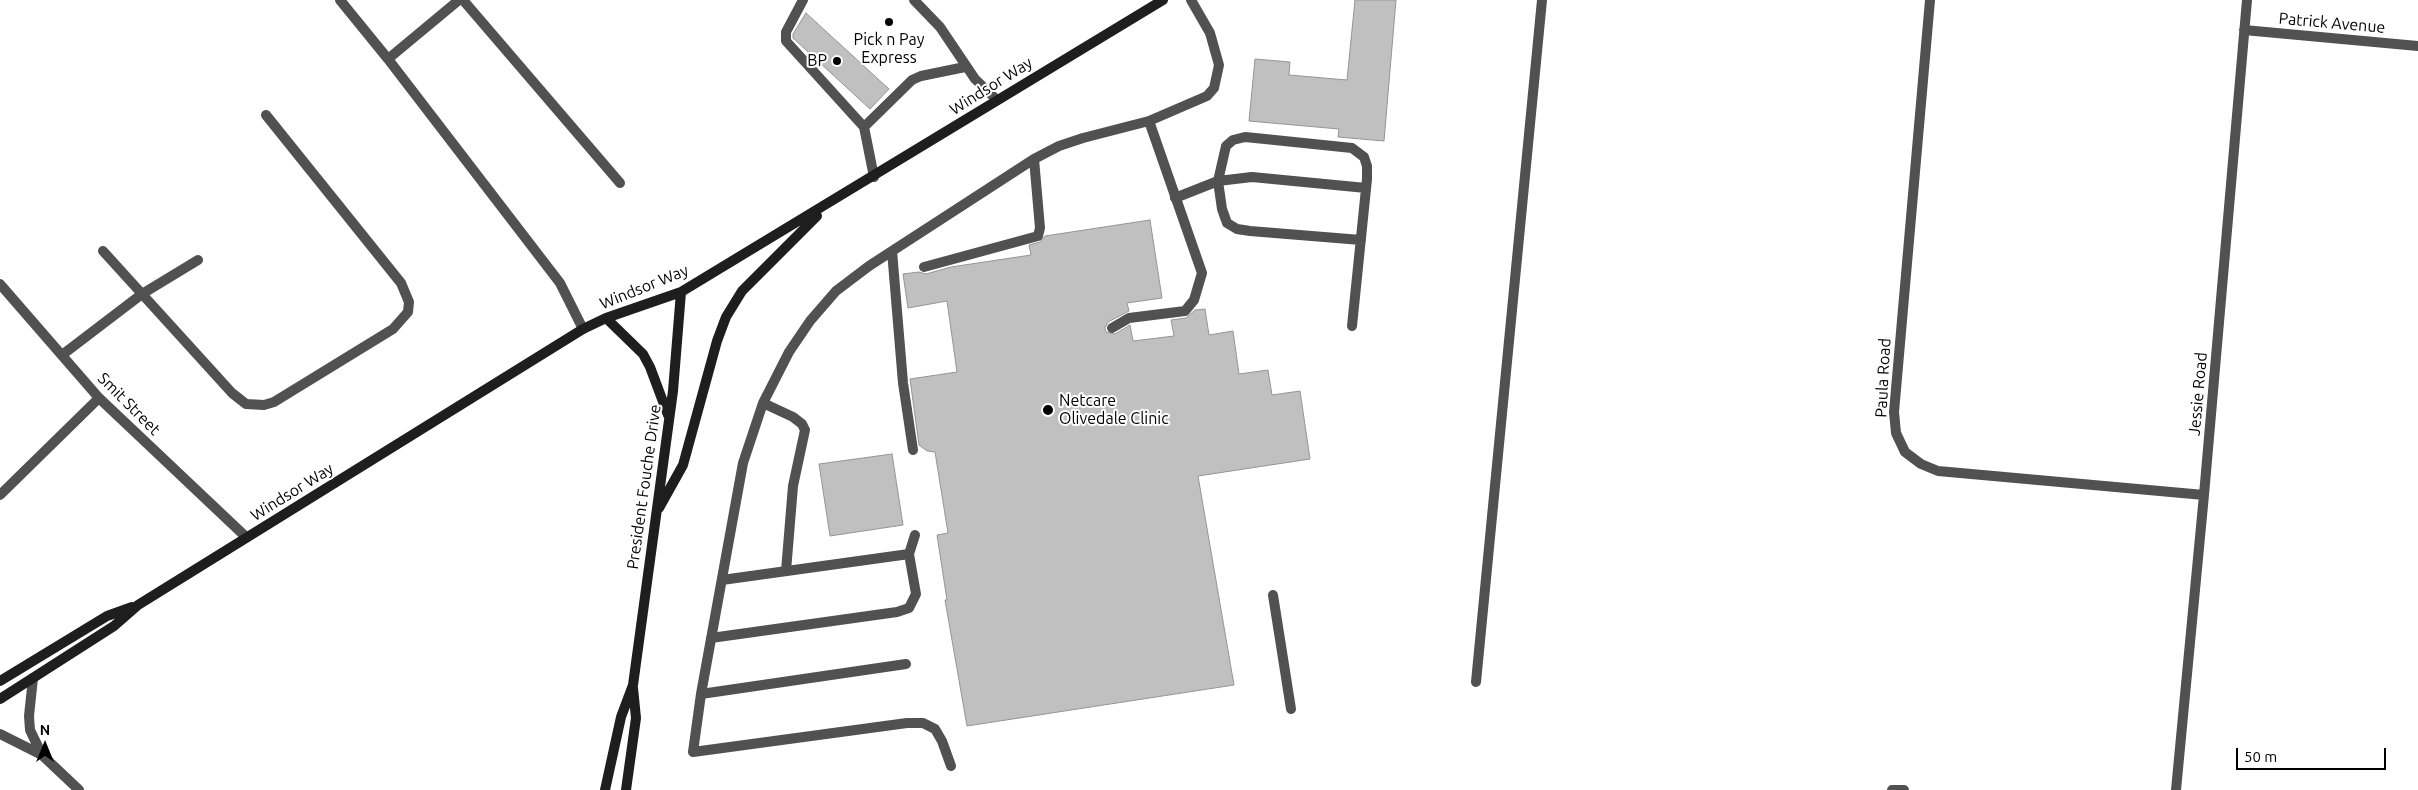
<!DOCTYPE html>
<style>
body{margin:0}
#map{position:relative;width:2418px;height:790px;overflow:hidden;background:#fff;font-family:Ubuntu,sans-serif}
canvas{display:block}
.north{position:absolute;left:20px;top:720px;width:50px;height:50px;-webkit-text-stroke:4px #fff;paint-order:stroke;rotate:0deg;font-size:14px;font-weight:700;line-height:20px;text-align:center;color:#000}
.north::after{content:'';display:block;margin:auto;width:18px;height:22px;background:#000;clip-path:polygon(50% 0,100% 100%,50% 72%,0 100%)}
.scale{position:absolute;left:2236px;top:748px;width:150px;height:22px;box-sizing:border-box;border:2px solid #000;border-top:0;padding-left:6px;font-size:15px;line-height:18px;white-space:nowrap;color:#000;-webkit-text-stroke:4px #fff;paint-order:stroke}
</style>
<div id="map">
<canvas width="2418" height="790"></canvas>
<div class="north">N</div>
<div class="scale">50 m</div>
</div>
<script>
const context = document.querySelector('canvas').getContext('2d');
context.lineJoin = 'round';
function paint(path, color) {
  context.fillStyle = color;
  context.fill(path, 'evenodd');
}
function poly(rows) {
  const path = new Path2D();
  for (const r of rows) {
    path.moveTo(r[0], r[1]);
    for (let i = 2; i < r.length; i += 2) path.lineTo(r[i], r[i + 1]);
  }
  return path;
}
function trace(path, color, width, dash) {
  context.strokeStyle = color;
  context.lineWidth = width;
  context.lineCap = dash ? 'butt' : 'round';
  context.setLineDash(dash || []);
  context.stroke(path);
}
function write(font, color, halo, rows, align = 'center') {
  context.font = font + ' Ubuntu,sans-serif';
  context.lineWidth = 4;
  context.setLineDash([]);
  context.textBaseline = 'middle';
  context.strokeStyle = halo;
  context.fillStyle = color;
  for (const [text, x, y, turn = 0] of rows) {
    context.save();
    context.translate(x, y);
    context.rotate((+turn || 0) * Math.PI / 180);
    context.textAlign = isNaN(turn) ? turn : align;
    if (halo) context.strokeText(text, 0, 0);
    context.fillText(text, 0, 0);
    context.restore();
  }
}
const building = poly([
 [1355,0,1396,0,1384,141,1338,137,1339,129,1249,121,1255,59,1290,62,1289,75,1347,80,1355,0],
 [806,13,889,89,870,109,793,38,793,34,806,13],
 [1150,220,1162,298,1127,303,1129,311,1108,322,1105,328,1106,332,1115,334,1130,325,1133,341,1174,336,1171,320,1186,318,1195,310,1205,309,1209,335,1233,331,1239,374,1268,370,1272,395,1300,391,1310,459,1198,476,1234,685,967,726,945,600,947,600,937,535,948,533,935,452,927,451,919,445,910,379,957,372,947,301,908,308,903,274,919,272,926,274,951,267,1031,255,1029,245,1040,242,1045,236,1150,220],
 [892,454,903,525,830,536,819,464,892,454]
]);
const lane = poly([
 [803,0,786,32,786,41,864,127,874,177],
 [914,0,940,27,975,79,997,100],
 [864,127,912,80,921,76,965,67],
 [1175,198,1218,181,1252,177,1366,188],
 [892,251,903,383,913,450],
 [924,267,1038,236,1040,228,1034,159],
 [1352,326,1367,179,1367,166,1364,157,1352,148,1265,139,1245,137,1233,140,1226,146,1218,181,1222,209,1227,223,1237,229,1250,231,1361,240],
 [1112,328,1129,318,1185,311,1194,300,1202,273,1149,121],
 [763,403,793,417,802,424,805,430,793,486,786,571],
 [722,580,909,554],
 [1273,595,1291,709],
 [711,638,897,612,909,608,916,594,909,554,915,535],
 [701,694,906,664],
 [951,766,942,741,935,729,923,723,907,723,693,752,701,694,743,463,763,403,789,352,810,321,836,291,869,266,1034,159,1059,146,1083,138,1149,121,1207,96,1214,88,1219,65,1210,33,1191,0]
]);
const street = poly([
 [340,0,388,59,560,283,583,329],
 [463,0,620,183],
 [1930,0,1894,412,1896,433,1905,452,1921,464,1938,471,2204,495],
 [2244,30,2418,46],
 [388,59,459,0],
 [103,251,232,393,246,404,264,405,274,402,393,329,408,312,409,302,401,283,266,115],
 [0,284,99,398,246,537],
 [62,355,142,294,198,260],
 [0,495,99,398],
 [33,678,29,716,30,730,42,755],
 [1476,682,1542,0],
 [0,734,42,755,79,790],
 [1892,790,1904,790],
 [2176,790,2204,495,2247,0]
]);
const secondary = poly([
 [606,318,643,354,650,367,668,415],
 [659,508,683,465,717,341,726,317,742,291,817,216],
 [0,681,107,616,132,607],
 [0,699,114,626,138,605,583,329,606,318,681,292,1163,0],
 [605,790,621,717,633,685,673,391,681,292],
 [626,790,636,718,633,688]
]);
const markers = [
 [889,22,5,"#000"],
 [837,61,5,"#000"],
 [1048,410,6,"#000"]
];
const streetNames = [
 ["Patrick Avenue",2332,23,5],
 ["Windsor Way",991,86,-32],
 ["Windsor Way",644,287,-22],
 ["Paula Road",1883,378,-87],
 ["Jessie Road",2198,394,-85],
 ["Smit Street",129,404,45],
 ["President Fouche Drive",644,487,-82],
 ["Windsor Way",292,492,-32]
];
const poiNames = [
 ["Pick n Pay",889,40],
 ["Express",889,58],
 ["BP",827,61,"right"],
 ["Netcare",1059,401,"left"],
 ["Olivedale Clinic",1059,419,"left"]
];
paint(building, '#c0c0c0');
trace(building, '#959595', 1);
trace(lane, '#515151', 10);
trace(street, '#515151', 10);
trace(secondary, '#1e1e1e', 10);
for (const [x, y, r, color] of markers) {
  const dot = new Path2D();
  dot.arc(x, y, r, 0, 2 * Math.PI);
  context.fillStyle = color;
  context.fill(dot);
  trace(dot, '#fff', 2);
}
write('16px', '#000', '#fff', streetNames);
write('16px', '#000', '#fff', poiNames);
</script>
